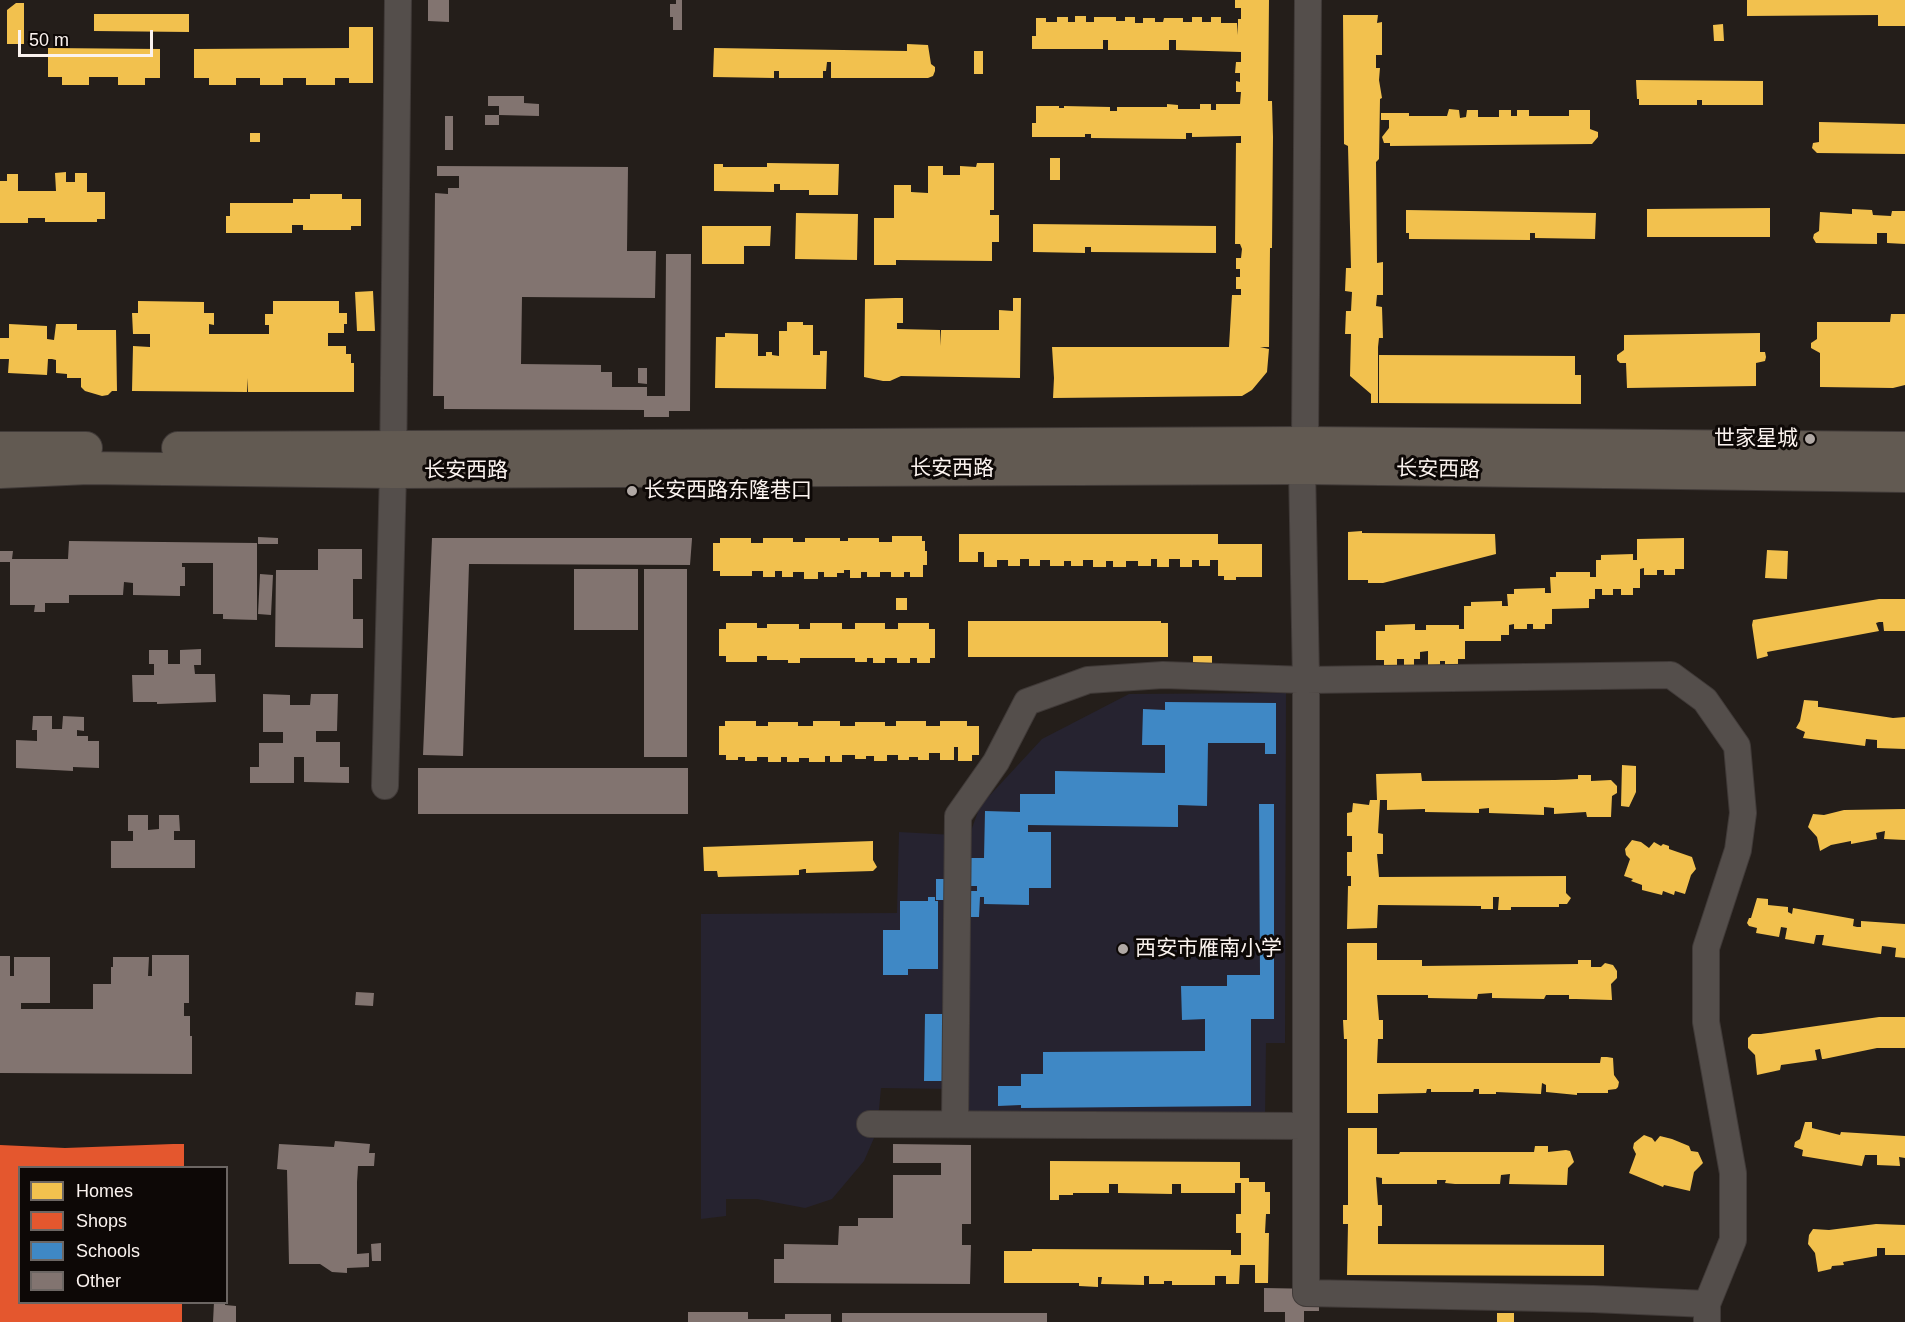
<!DOCTYPE html>
<meta charset="utf-8">
<style>
body{margin:0}
#map{position:relative;width:1905px;height:1322px;overflow:hidden;background:#241e1a;font-family:Helvetica,sans-serif}
canvas{display:block}
.legend{position:absolute;left:18px;top:1166px;width:210px;height:138px;box-sizing:border-box;background:#0d0806;border:2px solid #6c6663;margin:0;padding:8px 10px;list-style:none;font-size:18px;color:#fbf3ef}
.legend li{display:flex;align-items:center;gap:12px;height:30px}
.legend b{width:30px;border:2px solid #6c6663}
.scale{position:absolute;left:18px;top:30px;width:135px;height:27px;box-sizing:border-box;border:3px solid #fbf3ef;border-top:0;padding-left:8px;font-size:18px;line-height:21px;white-space:nowrap;color:#fbf3ef;-webkit-text-stroke:4px #0d0806;paint-order:stroke}
</style>
<div id="map">
<canvas width="1905" height="1322"></canvas>
<ul class="legend">
<li><b style="height:16px;background:#f2c14e"></b>Homes</li>
<li><b style="height:16px;background:#e4572e"></b>Shops</li>
<li><b style="height:16px;background:#3f88c5"></b>Schools</li>
<li><b style="height:16px;background:#827470"></b>Other</li>
</ul>
<div class="scale">50 m</div>
</div>
<script>
const context = document.querySelector('canvas').getContext('2d');
context.lineJoin = 'round';
function paint(path, color) {
  context.fillStyle = color;
  context.fill(path, 'evenodd');
}
function poly(rows) {
  const path = new Path2D();
  for (const r of rows) {
    path.moveTo(r[0], r[1]);
    for (let i = 2; i < r.length; i += 2) path.lineTo(r[i], r[i + 1]);
  }
  return path;
}
function trace(path, color, width, dash) {
  context.strokeStyle = color;
  context.lineWidth = width;
  context.lineCap = dash ? 'butt' : 'round';
  context.setLineDash(dash || []);
  context.stroke(path);
}
function write(font, color, halo, rows, align = 'center') {
  context.font = font + ' Helvetica,"Noto Sans SC",sans-serif';
  context.lineWidth = 6;
  context.setLineDash([]);
  context.textBaseline = 'middle';
  context.strokeStyle = halo;
  context.fillStyle = color;
  for (const [text, x, y, turn = 0] of rows) {
    context.save();
    context.translate(x, y);
    context.rotate((+turn || 0) * Math.PI / 180);
    context.textAlign = isNaN(turn) ? turn : align;
    if (halo) context.strokeText(text, 0, 0);
    context.fillText(text, 0, 0);
    context.restore();
  }
}
const education = poly([
 [1286,693,1285,1043,1266,1043,1265,1120,961,1118,962,856,980,806,1042,739,1129,694],
 [899,832,954,835,951,1089,881,1088,877,1131,864,1161,832,1199,805,1208,757,1199,726,1199,726,1216,701,1219,701,914,897,913]
]);
const homes = poly([
 [1235,0,1269,0,1268,101,1272,101,1273,137,1272,248,1270,248,1269,347,1260,347,1269,349,1267,372,1252,390,1242,396,1053,398,1054,378,1052,347,1229,347,1232,295,1241,295,1241,289,1236,289,1236,277,1240,277,1240,269,1236,269,1236,258,1241,258,1242,249,1240,244,1235,244,1236,143,1241,143,1241,136,1192,137,1192,133,1186,133,1186,139,1091,138,1091,134,1085,134,1085,137,1032,137,1032,123,1036,123,1036,106,1059,106,1059,108,1064,108,1064,106,1110,107,1110,111,1117,111,1117,107,1167,107,1167,104,1178,105,1178,109,1200,109,1200,104,1211,104,1211,110,1216,110,1216,104,1240,104,1241,92,1236,92,1236,81,1240,82,1240,73,1235,73,1236,62,1241,62,1241,52,1176,50,1176,40,1169,40,1169,50,1108,50,1108,40,1103,40,1103,49,1032,49,1032,36,1036,36,1036,18,1046,18,1046,22,1057,22,1057,17,1068,17,1068,22,1075,22,1075,16,1086,16,1086,22,1094,22,1094,17,1116,17,1116,21,1125,21,1125,17,1135,17,1135,23,1143,23,1143,18,1155,18,1155,22,1163,22,1164,18,1183,18,1183,22,1192,22,1192,17,1202,17,1202,22,1211,22,1211,17,1221,17,1221,23,1237,23,1238,35,1238,19,1241,19,1241,8,1235,8],
 [1747,0,1905,0,1905,26,1878,26,1878,15,1747,16],
 [16,3,24,3,24,44,7,44,7,10],
 [94,14,189,14,189,32,94,31],
 [1343,15,1378,15,1377,23,1382,22,1382,55,1376,55,1376,68,1380,68,1379,80,1382,98,1380,99,1379,159,1376,162,1377,263,1383,262,1383,295,1377,295,1376,306,1382,307,1383,338,1379,338,1378,347,1378,403,1371,403,1371,394,1350,376,1351,334,1345,334,1346,311,1351,311,1352,292,1345,291,1346,268,1351,268,1348,146,1344,144],
 [1723,24,1724,41,1714,41,1713,25],
 [349,27,373,27,373,83,349,83,349,78,335,78,335,85,306,85,306,78,283,78,283,85,260,85,260,78,236,78,236,85,209,85,209,78,194,78,194,49,349,48],
 [907,44,928,45,931,64,935,67,935,71,933,76,928,78,831,78,831,62,827,62,826,71,823,71,823,78,779,78,779,71,774,71,774,78,713,77,714,48,907,51],
 [48,48,160,49,160,78,145,78,145,85,118,85,118,77,89,77,89,85,62,85,62,77,48,77],
 [974,51,983,51,983,74,974,74],
 [1636,80,1763,81,1763,105,1702,105,1702,100,1697,100,1697,105,1639,105,1639,99,1637,99],
 [1449,109,1459,110,1460,118,1466,117,1467,110,1478,110,1478,117,1499,117,1499,110,1511,110,1511,116,1517,116,1517,110,1529,110,1529,116,1569,116,1569,110,1590,110,1590,129,1598,132,1598,137,1592,144,1390,146,1390,143,1384,143,1382,137,1389,128,1389,120,1381,120,1381,113,1409,113,1409,116,1447,116],
 [1819,122,1905,124,1905,154,1817,153,1812,148,1813,143,1819,142],
 [250,133,260,133,260,142,250,142],
 [1050,158,1060,158,1060,180,1050,180],
 [767,163,839,164,838,195,809,195,809,190,780,190,780,184,774,184,774,192,714,191,714,164,723,164,723,167,767,167],
 [977,163,994,163,994,210,990,210,990,215,999,215,999,242,992,242,992,261,896,260,896,265,874,265,874,218,894,218,894,185,911,185,911,192,928,193,928,166,943,166,943,175,960,175,960,166,976,167],
 [66,172,66,182,75,182,75,173,87,173,87,192,105,192,105,219,97,219,97,222,45,222,45,218,28,218,28,223,0,223,0,181,7,181,7,174,18,174,18,191,56,191,55,173],
 [310,194,342,194,342,199,361,199,361,226,351,226,351,230,303,230,303,225,292,225,292,233,226,233,226,216,230,216,230,203,293,203,293,199,310,199],
 [1770,208,1770,237,1647,237,1647,209],
 [1852,209,1872,210,1873,215,1891,216,1892,211,1905,211,1905,244,1887,243,1887,233,1877,233,1877,244,1816,243,1813,238,1814,234,1819,231,1820,212,1852,214],
 [1406,210,1596,213,1595,239,1535,238,1535,233,1530,233,1530,240,1409,239,1409,233,1406,233],
 [796,213,858,214,857,260,795,259],
 [1033,224,1216,226,1216,253,1091,252,1091,247,1085,247,1085,253,1033,252],
 [702,226,771,226,770,246,744,246,744,264,702,264],
 [373,291,375,331,357,331,355,292],
 [895,298,903,298,903,323,897,323,897,329,940,330,941,346,941,330,999,330,999,310,1013,311,1013,298,1021,298,1020,378,901,376,890,381,883,381,864,377,865,299],
 [138,301,204,302,204,313,214,313,214,325,209,324,209,334,269,334,269,325,265,325,265,314,273,314,273,301,339,301,339,313,347,313,347,324,344,324,344,333,328,333,328,346,346,346,346,354,351,354,351,363,354,363,354,392,248,392,247,378,247,392,132,391,133,346,150,347,150,334,133,334,132,313,138,313],
 [1891,314,1905,314,1905,385,1893,388,1820,387,1820,353,1811,348,1811,343,1817,339,1817,322,1890,322],
 [787,322,803,322,803,325,813,325,813,355,820,355,820,351,827,351,826,389,715,388,716,337,725,337,725,333,758,334,758,356,766,356,766,352,772,352,772,355,779,356,779,331,787,331],
 [9,324,47,326,47,339,54,340,56,324,77,324,77,330,116,330,117,391,112,391,108,395,102,396,85,391,81,387,81,378,67,378,67,374,56,373,56,360,52,359,48,359,47,375,8,373,9,359,0,359,0,338,9,338],
 [1760,333,1760,352,1765,352,1766,357,1765,361,1756,363,1756,386,1627,388,1626,363,1620,363,1617,360,1617,355,1624,350,1624,335],
 [1379,355,1575,356,1575,375,1581,375,1581,404,1379,403],
 [1362,531,1362,533,1495,534,1496,554,1383,583,1368,583,1368,580,1348,580,1348,532],
 [959,534,1218,534,1218,544,1262,544,1262,577,1236,577,1236,580,1224,580,1224,576,1218,576,1218,560,1210,560,1210,566,1199,566,1199,560,1192,560,1192,567,1180,567,1180,559,1169,559,1169,567,1157,567,1157,559,1151,559,1151,566,1138,566,1138,561,1126,561,1126,567,1113,567,1113,561,1106,561,1106,567,1093,567,1093,560,1083,560,1083,566,1071,566,1071,561,1064,561,1064,566,1050,566,1050,560,1040,560,1040,566,1029,566,1029,559,1020,559,1020,566,1008,566,1008,560,997,560,997,567,984,567,984,552,978,552,978,562,959,562],
 [892,536,922,536,922,541,925,541,925,551,927,551,927,565,923,565,923,577,910,577,910,572,904,572,904,577,891,577,891,572,880,572,880,577,867,577,867,572,861,572,861,578,850,578,850,570,844,570,844,573,837,573,837,577,824,577,824,572,818,572,818,579,804,579,804,572,793,572,793,577,782,577,782,571,775,571,775,577,763,577,763,571,752,571,752,576,720,576,720,571,713,571,713,543,720,543,720,538,751,538,751,543,763,543,763,538,793,538,793,542,805,542,805,538,840,538,840,541,848,541,848,538,879,538,879,542,892,542],
 [1684,538,1684,569,1675,569,1675,575,1664,575,1664,570,1657,570,1657,575,1644,575,1644,568,1640,569,1640,588,1633,588,1633,595,1621,595,1621,589,1613,589,1613,595,1602,595,1602,589,1595,589,1595,599,1589,599,1589,608,1552,609,1552,624,1545,624,1545,629,1533,629,1533,624,1527,624,1527,629,1514,629,1514,624,1509,625,1509,635,1501,635,1501,641,1465,641,1465,659,1458,659,1458,664,1445,665,1445,661,1440,661,1440,665,1428,665,1428,651,1420,652,1420,659,1414,659,1414,665,1404,665,1404,659,1397,659,1397,665,1384,665,1384,660,1376,660,1376,631,1385,631,1385,625,1415,624,1415,630,1426,630,1426,625,1459,625,1459,629,1464,629,1464,606,1471,606,1471,602,1502,601,1502,606,1508,606,1507,594,1514,594,1514,589,1545,588,1545,593,1551,593,1550,577,1556,577,1556,572,1590,572,1590,577,1596,577,1596,560,1601,560,1601,555,1633,554,1633,560,1637,560,1637,539],
 [1767,550,1788,551,1787,579,1765,578],
 [896,598,907,598,907,610,896,610],
 [1879,599,1905,599,1905,631,1884,631,1883,622,1879,622,1876,623,1879,631,1767,652,1768,656,1757,659,1752,625,1753,620],
 [968,621,1161,621,1161,623,1168,623,1168,657,968,657],
 [726,623,757,623,757,628,767,628,767,624,799,624,799,629,810,629,810,623,842,623,842,629,855,629,855,623,885,623,885,629,898,629,898,623,929,623,929,629,935,629,935,658,930,658,930,663,917,663,917,658,910,658,910,663,897,663,897,658,885,658,885,663,873,663,873,658,867,658,867,662,855,662,855,658,800,658,800,663,788,663,788,660,767,660,767,656,757,656,757,662,726,662,726,656,719,656,719,629,726,629],
 [1193,656,1212,656,1212,666,1193,667],
 [1804,700,1818,701,1818,707,1820,707,1893,718,1905,717,1905,749,1877,748,1877,740,1866,739,1865,746,1803,738,1805,732,1796,728,1800,721],
 [725,721,756,721,756,726,768,726,768,722,798,722,798,726,813,726,813,721,840,721,840,726,855,726,855,722,885,722,885,726,896,726,896,721,926,721,926,726,940,726,940,721,967,721,967,726,979,726,979,755,972,755,972,761,958,761,958,747,954,747,954,760,940,760,940,753,929,753,929,760,918,760,918,757,909,757,909,760,898,760,898,755,887,755,887,761,874,761,874,756,866,756,866,759,855,759,855,755,842,755,842,762,830,762,830,756,825,756,825,762,809,762,809,758,799,758,799,762,787,762,787,757,781,757,781,762,768,762,768,757,757,757,757,761,745,761,745,757,738,757,738,760,726,760,726,755,719,755,719,726,725,726],
 [1622,765,1636,766,1636,792,1629,807,1621,806],
 [1421,773,1422,781,1555,780,1578,779,1578,775,1591,775,1591,781,1611,780,1617,786,1617,793,1612,796,1611,817,1587,817,1586,812,1554,814,1554,808,1544,807,1544,815,1489,813,1489,808,1479,809,1479,813,1425,812,1425,809,1387,810,1387,800,1380,800,1378,833,1383,834,1383,854,1377,854,1379,877,1566,876,1566,893,1571,898,1567,904,1559,904,1559,907,1511,907,1511,910,1498,910,1499,897,1493,897,1493,909,1481,909,1481,906,1378,905,1377,928,1347,929,1348,886,1351,886,1351,876,1347,876,1347,852,1352,852,1352,836,1347,836,1347,813,1352,812,1353,803,1369,805,1370,800,1377,800,1376,774],
 [1905,809,1905,840,1884,839,1885,831,1876,833,1877,839,1851,844,1851,841,1831,845,1820,851,1817,837,1808,827,1813,814,1824,815,1844,810],
 [1632,840,1641,842,1649,848,1654,842,1661,846,1663,844,1669,846,1669,849,1692,857,1696,869,1691,875,1685,894,1675,891,1674,895,1663,891,1662,895,1642,890,1642,885,1631,881,1633,879,1624,876,1630,859,1626,855,1625,849],
 [873,841,873,860,877,867,873,871,806,873,806,869,804,869,799,870,799,875,718,877,717,871,704,871,703,847],
 [1757,898,1768,899,1768,905,1788,907,1788,912,1792,914,1793,908,1854,919,1853,926,1857,927,1861,927,1861,921,1905,924,1905,958,1895,957,1896,948,1890,947,1882,946,1881,954,1822,945,1824,935,1816,935,1814,944,1785,939,1787,928,1781,927,1779,937,1756,933,1757,928,1749,926,1747,923,1749,918,1751,918],
 [1347,943,1377,943,1377,960,1422,960,1422,966,1578,964,1578,960,1591,960,1591,967,1601,967,1605,963,1613,965,1617,971,1617,978,1611,984,1612,1000,1576,999,1569,999,1569,995,1546,995,1544,999,1492,998,1492,993,1478,994,1477,999,1428,998,1428,995,1377,995,1379,1020,1383,1020,1383,1039,1378,1039,1377,1063,1600,1063,1601,1057,1607,1057,1613,1058,1614,1075,1619,1082,1618,1087,1616,1089,1608,1090,1608,1093,1577,1093,1577,1095,1546,1092,1546,1085,1542,1083,1541,1094,1496,1092,1496,1094,1479,1094,1479,1089,1474,1089,1473,1092,1431,1092,1431,1089,1427,1089,1426,1093,1378,1094,1378,1113,1347,1113,1347,1039,1344,1039,1343,1020,1347,1020],
 [1879,1017,1905,1017,1905,1048,1877,1048,1824,1059,1822,1059,1820,1049,1815,1050,1817,1060,1781,1065,1780,1070,1757,1075,1755,1055,1748,1048,1748,1038,1752,1034,1761,1034],
 [1805,1122,1812,1122,1812,1128,1840,1135,1841,1132,1905,1136,1905,1158,1899,1157,1900,1166,1877,1165,1877,1155,1865,1155,1862,1166,1802,1156,1803,1150,1794,1147,1795,1142,1800,1139],
 [1348,1128,1377,1128,1377,1154,1399,1154,1400,1152,1534,1152,1535,1146,1548,1146,1548,1152,1566,1150,1570,1151,1574,1162,1568,1168,1567,1185,1509,1184,1510,1174,1501,1175,1500,1184,1455,1184,1445,1183,1446,1180,1437,1180,1437,1184,1382,1184,1382,1178,1376,1177,1378,1205,1382,1205,1382,1226,1378,1226,1378,1244,1604,1245,1604,1276,1347,1275,1348,1224,1343,1224,1343,1205,1348,1205],
 [1644,1135,1652,1138,1655,1142,1660,1136,1672,1139,1689,1146,1691,1151,1698,1152,1703,1163,1694,1172,1690,1191,1664,1185,1663,1187,1629,1173,1636,1154,1633,1148,1634,1143],
 [1050,1161,1240,1162,1240,1178,1249,1178,1249,1182,1265,1182,1265,1192,1270,1192,1270,1214,1266,1214,1265,1233,1269,1233,1268,1283,1255,1283,1255,1265,1240,1265,1239,1284,1226,1284,1226,1276,1215,1276,1215,1285,1172,1285,1172,1281,1164,1281,1164,1284,1149,1284,1149,1276,1144,1276,1144,1285,1101,1284,1102,1277,1098,1277,1098,1287,1079,1286,1079,1283,1004,1283,1004,1251,1032,1251,1032,1249,1231,1250,1231,1255,1241,1255,1241,1233,1236,1233,1236,1214,1241,1214,1241,1183,1235,1183,1235,1193,1181,1193,1181,1184,1172,1184,1172,1194,1118,1193,1118,1184,1109,1184,1109,1193,1073,1193,1073,1195,1059,1195,1059,1200,1050,1200],
 [1876,1224,1905,1225,1905,1255,1885,1255,1885,1248,1877,1248,1877,1256,1843,1262,1844,1265,1832,1266,1831,1269,1818,1272,1815,1253,1808,1244,1809,1235,1813,1229,1829,1230],
 [1497,1313,1514,1313,1514,1322,1497,1322]
]);
const shops = poly([
 [173,1144,184,1144,184,1168,20,1168,20,1302,182,1302,182,1322,0,1322,0,1145,65,1148]
]);
const schools = poly([
 [1165,702,1276,703,1276,754,1265,754,1265,743,1208,743,1207,806,1178,805,1178,827,1028,825,1028,832,1051,832,1051,888,1029,888,1029,905,984,904,984,897,980,897,979,917,966,917,966,891,977,891,977,886,966,886,966,858,984,858,985,811,1020,812,1020,794,1055,794,1055,771,1165,773,1165,745,1142,745,1143,709,1165,710],
 [1259,804,1274,804,1274,1019,1251,1019,1251,1106,1021,1108,1021,1105,998,1106,998,1086,1021,1086,1021,1074,1043,1074,1043,1052,1205,1051,1205,1019,1182,1020,1181,986,1227,986,1227,975,1260,975],
 [936,879,953,879,953,900,936,900],
 [928,897,935,897,935,901,938,901,938,969,908,969,908,975,883,975,883,930,900,930,900,901,928,901],
 [925,1014,948,1014,947,1081,924,1081]
]);
const building = poly([
 [428,0,449,0,449,22,428,21],
 [676,0,682,0,682,30,673,30,673,17,670,17,670,4,676,4],
 [488,96,524,96,524,103,539,104,539,116,499,115,499,106,488,106],
 [485,115,499,115,499,125,485,125],
 [445,116,453,116,453,150,445,150],
 [437,166,628,167,627,251,656,251,655,298,522,297,521,364,601,365,601,372,612,372,612,387,647,387,647,396,665,396,666,254,691,254,690,411,669,411,669,417,644,417,644,410,444,409,444,396,433,396,435,193,448,194,448,188,459,188,459,176,437,176],
 [638,368,647,368,647,384,638,383],
 [258,537,278,538,278,544,258,544],
 [432,538,692,538,692,539,690,565,469,564,463,756,423,755],
 [69,541,257,543,257,620,223,619,223,614,213,614,213,563,182,563,182,567,185,567,185,586,180,586,180,596,133,595,133,583,124,582,123,595,69,595,69,603,45,603,45,612,34,612,35,605,10,605,10,562,0,562,0,551,13,551,12,559,68,559],
 [318,549,362,549,362,579,353,579,353,619,363,619,363,648,275,647,276,570,318,570],
 [574,569,638,569,638,630,574,630],
 [644,569,687,569,687,757,644,757],
 [260,574,273,575,271,615,258,614],
 [201,649,201,665,194,665,195,674,215,674,216,702,157,704,157,702,133,702,132,675,154,675,154,664,149,664,149,650,168,650,168,664,180,664,180,650],
 [263,694,290,695,290,705,310,705,311,694,338,694,337,731,316,731,316,742,340,742,340,767,349,767,349,783,304,782,304,757,294,757,294,783,250,783,250,767,259,767,259,743,283,743,283,732,263,732],
 [33,716,52,716,52,729,62,729,63,716,84,717,84,731,77,730,77,736,88,736,88,741,99,741,99,768,73,767,73,771,16,768,16,740,37,741,37,730,32,730],
 [418,768,688,768,688,814,418,814],
 [128,815,148,815,148,830,159,829,159,815,179,815,180,831,174,831,174,840,195,840,195,868,111,868,111,841,133,841,133,831,128,831],
 [152,955,189,955,189,1003,184,1003,184,1016,190,1016,190,1036,192,1036,192,1074,0,1073,0,956,10,956,10,976,14,976,14,957,50,957,50,1003,21,1003,21,1009,93,1009,93,984,111,984,111,967,113,967,113,957,149,957,148,976,152,976],
 [356,992,374,993,373,1006,355,1005],
 [335,1141,370,1144,369,1153,375,1153,374,1166,358,1166,357,1182,357,1254,369,1253,369,1267,347,1268,347,1273,332,1272,320,1264,289,1264,287,1170,277,1169,279,1144,334,1147],
 [893,1144,971,1145,971,1224,962,1224,962,1245,971,1245,970,1284,774,1283,774,1259,784,1259,784,1244,838,1245,839,1226,858,1226,858,1218,893,1218,893,1175,941,1175,941,1163,893,1163],
 [381,1243,381,1261,372,1261,371,1244],
 [1264,1288,1319,1289,1319,1311,1304,1311,1304,1322,1285,1322,1285,1312,1264,1312],
 [214,1302,225,1302,225,1305,236,1306,236,1322,213,1322],
 [688,1312,748,1312,748,1319,785,1319,785,1314,831,1314,831,1322,688,1322],
 [842,1313,1047,1313,1047,1322,842,1322]
]);
const minor = poly([
 [1308,0,1305,443,1302,468,1306,680,1306,1293,1593,1299,1707,1304],
 [385,786,393,472,398,0],
 [870,1124,1306,1126],
 [955,1124,958,816,996,762,1027,702,1088,680,1163,675,1306,680,1671,675,1705,700,1737,746,1743,813,1738,850,1706,948,1706,1022,1733,1173,1733,1240,1707,1304,1707,1322]
]);
const major = poly([
 [0,448,86,448],
 [178,448,1305,443,1905,448],
 [0,472,88,468,393,472,1305,468,1905,476]
]);
const markers = [
 [1810,439,6,"#b0a8a4"],
 [632,491,6,"#b0a8a4"],
 [1123,949,6,"#b0a8a4"]
];
const poiNames = [
 ["世家星城",1798,439,"right"],
 ["长安西路东隆巷口",644,491],
 ["西安市雁南小学",1135,949]
];
const streetNames = [
 ["长安西路",952,469],
 ["长安西路",1438,470,1],
 ["长安西路",466,471]
];
paint(education, '#262330');
paint(homes, '#f2c14e');
paint(shops, '#e4572e');
paint(schools, '#3f88c5');
paint(building, '#827470');
trace(minor, '#403a38', 28);
trace(major, '#403a38', 34);
trace(minor, '#544e4b', 26);
trace(major, '#625a52', 32);
for (const [x, y, r, color] of markers) {
  const dot = new Path2D();
  dot.arc(x, y, r, 0, 2 * Math.PI);
  context.fillStyle = color;
  context.fill(dot);
  trace(dot, '#0d0806', 2);
}
write('21px', '#fbf3ef', '#0d0806', poiNames, 'left');
write('21px', '#fbf3ef', '#0d0806', streetNames);
</script>
